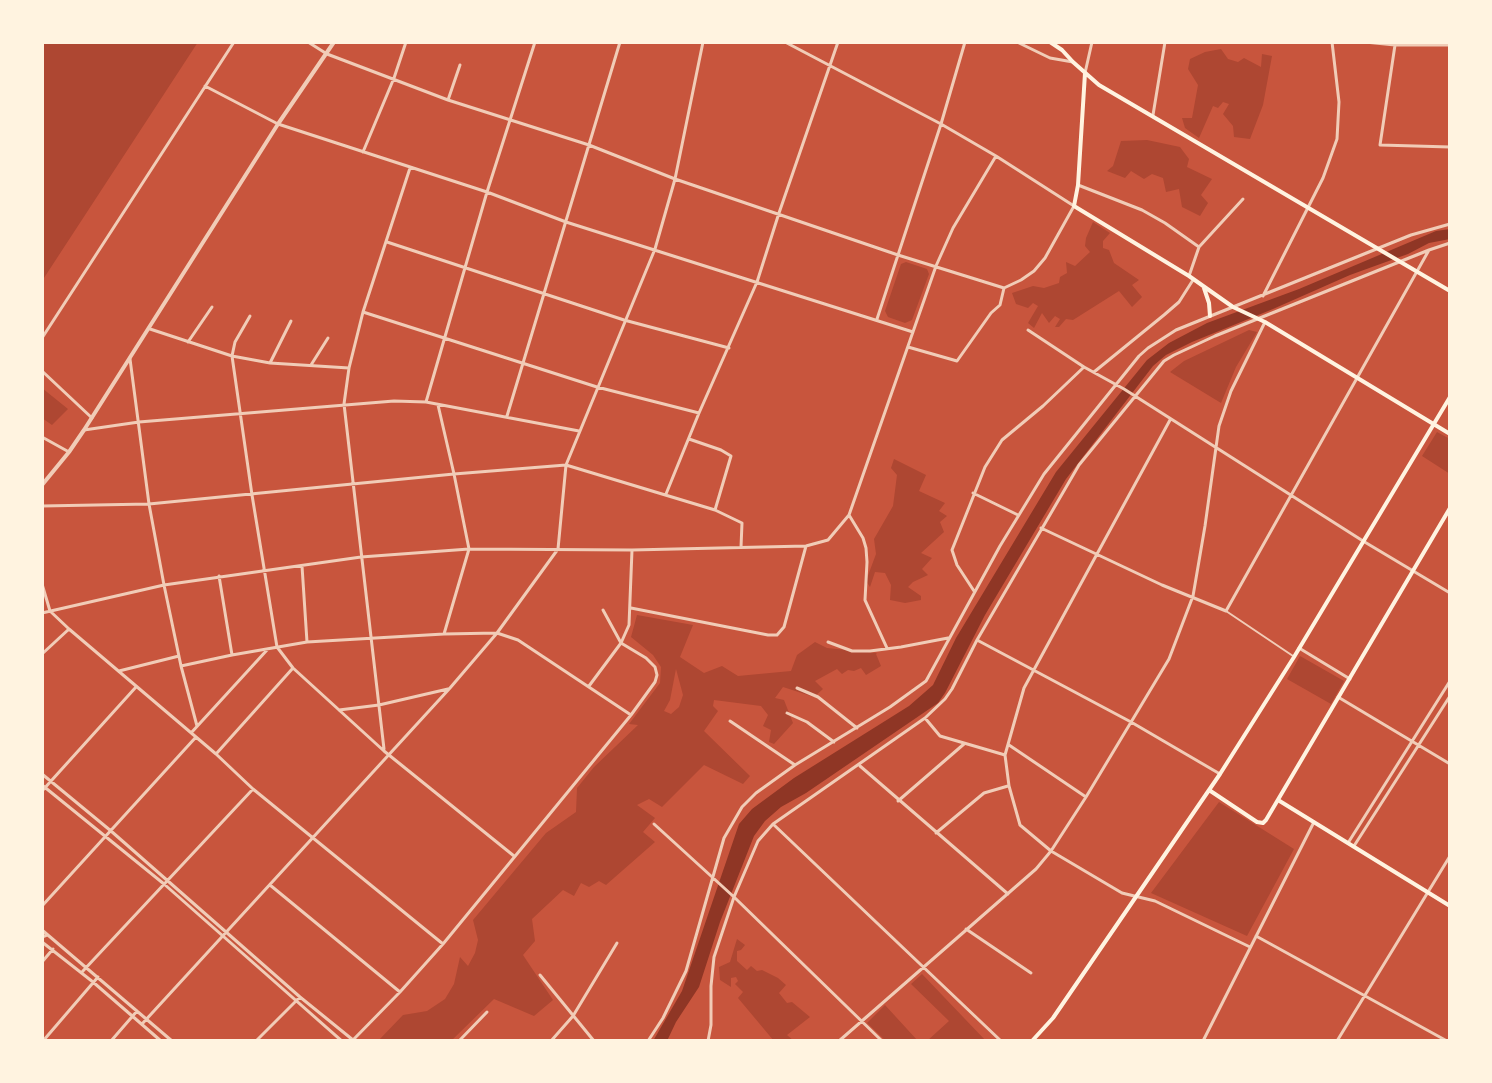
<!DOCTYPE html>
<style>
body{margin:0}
#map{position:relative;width:1492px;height:1083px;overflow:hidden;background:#c8553d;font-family:Lato,sans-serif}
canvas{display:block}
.frame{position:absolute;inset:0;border:44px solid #fff3e0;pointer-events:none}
</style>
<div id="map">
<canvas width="1492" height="1083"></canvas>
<div class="frame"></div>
</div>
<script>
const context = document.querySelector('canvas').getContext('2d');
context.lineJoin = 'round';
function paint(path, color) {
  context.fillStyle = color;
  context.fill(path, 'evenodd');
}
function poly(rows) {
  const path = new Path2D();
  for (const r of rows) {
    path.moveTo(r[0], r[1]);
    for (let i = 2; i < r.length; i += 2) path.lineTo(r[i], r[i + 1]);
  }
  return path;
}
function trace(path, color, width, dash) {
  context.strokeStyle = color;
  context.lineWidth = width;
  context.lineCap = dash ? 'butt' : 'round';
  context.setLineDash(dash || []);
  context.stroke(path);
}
const green = poly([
 [42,42,198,42,42,281],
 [1221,49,1228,59,1238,62,1244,58,1261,67,1262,54,1272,56,1263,105,1250,139,1234,137,1233,126,1223,114,1229,104,1223,102,1218,108,1213,106,1199,138,1185,128,1182,118,1192,118,1198,85,1188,69,1190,59,1205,52],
 [1147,140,1180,147,1189,159,1187,167,1212,179,1201,195,1208,203,1200,216,1182,207,1179,189,1166,192,1163,178,1152,174,1144,179,1131,171,1125,178,1107,171,1113,166,1121,141],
 [1093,222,1110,233,1103,241,1103,248,1109,250,1114,263,1139,280,1132,285,1142,297,1132,307,1119,291,1073,320,1066,319,1059,327,1055,327,1060,319,1055,316,1049,323,1042,313,1034,328,1028,323,1038,306,1033,303,1028,308,1016,304,1012,293,1033,286,1044,288,1059,283,1060,277,1067,273,1066,262,1075,266,1090,252,1085,246,1086,238],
 [906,262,927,269,929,274,912,320,905,323,888,317,885,311,901,264],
 [1249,330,1257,332,1236,367,1221,403,1170,372,1184,361],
 [42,388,68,409,52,425,42,418],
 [1437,432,1450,439,1450,474,1422,456],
 [894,459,926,475,919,491,945,503,939,511,947,516,940,522,944,532,921,553,932,558,922,569,928,575,913,582,908,587,921,596,921,600,905,603,890,600,891,585,885,573,875,572,870,587,866,581,876,554,874,539,893,506,897,475,891,468],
 [637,615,693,625,680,657,704,673,722,666,738,676,791,671,797,655,815,642,827,648,877,653,876,654,881,666,866,675,861,668,854,671,848,670,842,674,837,669,815,681,823,689,814,697,783,687,775,698,784,700,793,723,774,744,769,742,771,730,763,726,768,715,761,706,714,700,713,706,718,711,704,731,750,776,743,784,704,765,662,807,649,799,637,805,655,818,643,832,655,842,606,885,599,881,589,887,581,883,574,896,563,890,532,919,535,941,523,955,553,1000,534,1016,494,999,451,1041,378,1041,403,1015,427,1011,445,999,454,984,460,957,468,966,475,953,478,940,473,920,546,833,576,812,577,788,594,767,638,725,629,724,660,683,661,667,653,655,631,637],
 [676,669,683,695,679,707,671,714,664,711,670,700],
 [1300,656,1344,681,1331,704,1287,679],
 [1219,802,1294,849,1247,936,1151,893],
 [737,939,745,945,741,950,737,951,737,961,747,970,751,966,757,971,762,970,778,978,786,985,779,993,787,1003,792,1002,810,1017,787,1035,794,1041,774,1041,738,998,743,992,735,984,738,981,736,977,731,978,731,987,720,980,719,967,730,962],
 [922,974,986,1041,927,1041,949,1021,911,984],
 [885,1005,918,1041,886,1041,867,1023]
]);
const water = poly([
 [1450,229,1450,239,1429,243,1408,254,1350,275,1273,309,1192,342,1166,355,1153,366,1066,479,985,615,945,693,938,703,806,793,781,807,765,821,754,836,720,922,699,987,676,1022,667,1041,653,1041,682,991,739,824,752,809,794,778,909,706,933,685,956,638,1056,472,1147,360,1169,343,1207,323,1299,289,1436,231]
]);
const pedestrian = poly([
 [1226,611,1293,656]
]);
const minor = poly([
 [308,42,327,54,448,100,589,145,675,179,898,255,1004,288],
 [785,42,941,124,996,156,1074,206,1045,258,1034,271,1021,280,1004,288],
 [1017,42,1050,58,1073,62],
 [1365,42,1395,45,1450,45],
 [1395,45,1380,145,1450,147],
 [1085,73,1092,42],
 [205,86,278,124,487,192,566,222,913,332],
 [448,100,460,65],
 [1153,115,1165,42],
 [363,152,394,78,406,42],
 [1078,185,1142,210,1165,223,1199,247],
 [387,242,624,320,729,348],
 [1189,276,1199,247,1243,199],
 [1263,296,1323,178,1337,139,1339,102,1332,42],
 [363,312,597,387,699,413],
 [250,316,235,342,232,356,252,495,277,647,293,668,384,751,514,856],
 [877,319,941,124,965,42],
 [150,329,232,356,270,363,349,368],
 [1028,330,1084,367],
 [42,338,234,42],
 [188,342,212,307],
 [908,347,957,361,991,313,1000,305,1004,288],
 [130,359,149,504,164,585,181,666,197,726],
 [270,363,291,321],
 [311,365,328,338],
 [42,371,92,418],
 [1094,372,1164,315,1179,302,1193,280],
 [426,402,487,192,535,42],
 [438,405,454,474,469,549,444,634],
 [507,416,620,42],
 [1170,420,1024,688,1005,755,1009,786,1020,825,1051,851,1122,893,1155,901,1250,947],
 [84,430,139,422,394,401,426,402,579,431],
 [42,437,69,452],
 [689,439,721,450,731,456,715,510],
 [973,493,1018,515],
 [666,494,699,413,757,282,779,213,838,42],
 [42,506,149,504,454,474,566,465,715,510,742,523,741,547],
 [849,515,863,538,866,548,867,562,865,600,887,648],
 [1041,528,1162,585,1226,611,1429,250,1450,243],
 [302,566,307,642],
 [219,576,232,655],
 [42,584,50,611,69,629,216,754,253,789,443,944],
 [974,591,957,565,952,550,985,467,1002,440,1043,406,1084,367,1124,389,1363,541,1450,593],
 [631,608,768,635,777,635,784,627,806,546],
 [42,613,164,585,361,557,469,549,632,550,806,546,828,540,849,515,936,266,953,228,996,156],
 [977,640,1131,722,1220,774],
 [828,642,852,651,870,651,901,647,948,638],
 [1299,648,1350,679],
 [42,654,69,629],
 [181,666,232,655,307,642,444,634,497,633,518,640,631,715],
 [119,671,179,656],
 [589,686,621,643,629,625,632,550],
 [797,688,818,697,857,728],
 [1338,697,1450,764],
 [339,710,379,705,448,689],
 [787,713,807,722,834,742],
 [925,718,940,736,1005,755],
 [730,721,795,765],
 [191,733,267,650],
 [1009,745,1086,797],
 [384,749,344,404,349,368,363,312,410,168],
 [216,754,293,668],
 [860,766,1008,894],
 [42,774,111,831,300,997,353,1040],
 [42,785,164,884,342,1041],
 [42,791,136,687],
 [898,801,964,744],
 [654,824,734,897,882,1041],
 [773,824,1001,1041],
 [936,833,984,793,1008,786],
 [1348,843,1450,681],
 [1354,846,1450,696],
 [270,885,400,992],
 [42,906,196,737],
 [966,929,1031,973],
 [42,930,172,1041],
 [1256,936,1447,1041],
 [42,937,47,935],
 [42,942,93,982,161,1041],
 [42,962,53,949],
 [82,972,253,789],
 [540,975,594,1041],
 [142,1024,450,688,497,633,558,549,566,465,655,249,675,179,703,42],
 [43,1041,98,977],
 [111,1041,137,1011],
 [256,1041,300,997],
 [352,1041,400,992,443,944,631,715,655,682,657,675,655,667,646,658,621,643,603,610],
 [459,1041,487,1012],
 [551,1041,573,1016,617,943],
 [648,1041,663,1018,686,971,724,838,742,807,756,793,795,765,890,707,926,681,1000,546,1044,474,1139,356,1148,348,1176,330,1411,235,1450,224],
 [708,1041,711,1025,711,986,714,957,734,897,758,841,773,824,925,718,945,699,952,689,977,640,1079,465,1164,361,1174,355,1215,336,1429,250],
 [839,1041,1036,869,1051,851,1086,797,1169,659,1193,596,1205,526,1219,426,1231,391,1265,322],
 [1203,1041,1314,822],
 [1337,1041,1450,856]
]);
const tertiary = poly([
 [42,485,69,452,84,430,278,124,334,42]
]);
const secondary = poly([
 [1050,42,1062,50,1073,62,1099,85,1450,291],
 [1085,73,1078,185,1074,206,1189,276,1233,307,1265,322,1450,434],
 [1204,288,1209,303,1210,316],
 [1209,790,1257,822,1263,823,1266,820,1450,508],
 [1278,800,1450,906],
 [1032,1041,1053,1018,1220,774,1294,657,1450,397]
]);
paint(green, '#ae4732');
paint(water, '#8f3625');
trace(pedestrian, '#f1ccb7', 2);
trace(minor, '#f1ccb7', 3);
trace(tertiary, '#f1ccb7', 4);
trace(secondary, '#fff3e0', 4);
</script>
